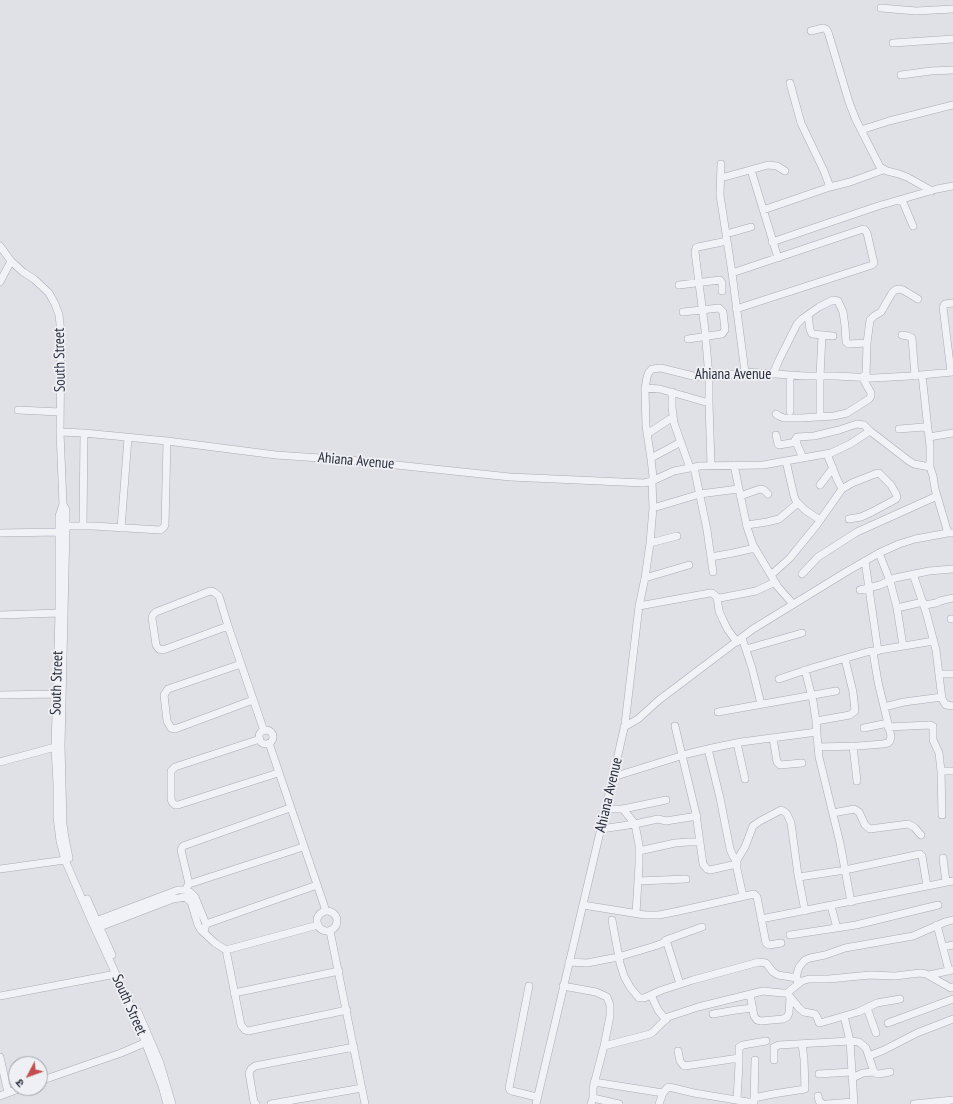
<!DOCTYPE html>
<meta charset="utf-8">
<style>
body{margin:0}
#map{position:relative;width:953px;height:1104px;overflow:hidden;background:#dfe1e7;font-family:"PT Sans Narrow","Noto Sans Devanagari",sans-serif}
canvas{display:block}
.north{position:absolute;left:8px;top:1056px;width:40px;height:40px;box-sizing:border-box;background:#eef0f4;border:1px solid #9fa2aa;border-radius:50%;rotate:229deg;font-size:11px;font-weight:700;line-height:16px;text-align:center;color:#292d3c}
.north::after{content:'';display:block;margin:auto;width:14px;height:18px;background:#c14f50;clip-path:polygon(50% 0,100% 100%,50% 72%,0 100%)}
</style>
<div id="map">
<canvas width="953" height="1104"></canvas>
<div class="north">उ</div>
</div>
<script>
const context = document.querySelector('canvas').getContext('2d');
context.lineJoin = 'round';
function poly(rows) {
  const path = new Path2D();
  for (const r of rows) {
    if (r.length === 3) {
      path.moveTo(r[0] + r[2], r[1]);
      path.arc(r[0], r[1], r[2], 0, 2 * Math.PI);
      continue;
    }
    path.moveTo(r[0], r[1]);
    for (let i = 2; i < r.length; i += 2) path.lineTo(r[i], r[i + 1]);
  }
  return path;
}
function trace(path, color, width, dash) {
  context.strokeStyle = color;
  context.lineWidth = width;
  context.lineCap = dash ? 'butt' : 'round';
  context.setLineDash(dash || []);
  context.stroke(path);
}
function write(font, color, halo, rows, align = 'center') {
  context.font = font + ' "PT Sans Narrow",sans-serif';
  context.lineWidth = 3.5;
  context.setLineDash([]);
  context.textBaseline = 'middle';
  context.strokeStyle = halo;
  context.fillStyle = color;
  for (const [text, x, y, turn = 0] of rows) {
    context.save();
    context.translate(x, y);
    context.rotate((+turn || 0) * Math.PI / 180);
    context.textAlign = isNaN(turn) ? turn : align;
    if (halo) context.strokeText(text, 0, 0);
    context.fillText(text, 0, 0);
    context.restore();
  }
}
const minor = poly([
 [881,8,916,11,953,9],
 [811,31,823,28,826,29,828,32,849,102,856,120,880,167,887,171,899,174,907,177,932,191],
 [893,43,953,39],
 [901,75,931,71,953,70],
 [790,83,801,123,824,171,830,187],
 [861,130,889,121,953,105],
 [721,164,720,195,732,273,745,372],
 [751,170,778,258],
 [721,178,768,165,777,166,785,171],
 [902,200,913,226],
 [763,210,830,187,850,182,883,170],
 [726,234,751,227],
 [772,242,878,206,937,189,953,186],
 [0,246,11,261,23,272,34,279,49,293,55,304,59,315,61,333,60,432,63,504,59,516,59,613,55,748,57,784,57,817,60,841,65,860,92,922,136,1018,162,1086,167,1104],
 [732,273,863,229,865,230,867,233,874,263,872,265,736,309],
 [0,282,11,261],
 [679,285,720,280,722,283,722,291],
 [683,312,719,308,723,312,725,330,722,334,688,339],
 [808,315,810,330,812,334,833,336],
 [902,335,908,336,912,338,915,376],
 [951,372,943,307,945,304,953,303],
 [773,374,779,360,797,324,802,319,819,307,833,300,838,301,843,312,845,326,846,342,849,344,867,343],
 [790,375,790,411],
 [922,375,928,429],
 [866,377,867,343,870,320,874,316,881,312,892,293,895,290,899,289,903,290,918,299],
 [645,388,660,389,709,403],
 [672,392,672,407,674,423,690,468],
 [18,410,60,412],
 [776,414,779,416,784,418,801,418,834,416,847,413,869,399,871,396,871,393,862,377],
 [820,417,820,376,822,336],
 [899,429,924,427,928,429,930,446,930,467],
 [60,432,84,433,167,441,276,455,349,460,510,477,644,483,652,481,653,477,651,459,646,426,645,389,647,377,649,372,652,369,661,368,693,376,709,377,717,377,745,372,805,376,836,376,874,378,910,376,953,372],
 [647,434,673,417],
 [776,435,778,444,779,445,797,442],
 [929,437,953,433],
 [827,454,837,479,842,489],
 [651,458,681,442],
 [803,458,795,440,797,437,814,436,839,430,857,424,864,425,870,431],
 [786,461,794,496,796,501,805,510,820,520],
 [734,465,747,527,753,545,778,587,793,604],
 [711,466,709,403,709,377,705,330,695,252,696,248,698,247,727,241],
 [694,467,707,530,713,572],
 [820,485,833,468],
 [740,496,760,489,764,490,768,494],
 [63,504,66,510,66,526,61,746,63,824,65,838,69,858],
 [653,508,700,494,738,489],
 [747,525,767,522,779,519,798,503],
 [66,526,93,526,160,530,163,528,165,525,167,441],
 [83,526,84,433],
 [121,528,128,438],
 [0,533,59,532],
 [650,543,677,536],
 [879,553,890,581,897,608,903,646],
 [711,557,733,553,755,548],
 [865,561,878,651],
 [802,574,818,557,857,532,937,496],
 [913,574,926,612,936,650,942,699,946,705,953,706],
 [771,575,790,558,798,548,816,526,842,489,852,483,875,474,879,473,891,485,896,494,897,497,896,499,872,512,861,517,849,519],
 [645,578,689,565],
 [860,590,880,585,895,578,929,571,953,569],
 [717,597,719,611,723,620,728,630,737,642],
 [639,606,710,593,712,593,717,597,720,598,756,591,775,582],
 [897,608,923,602,925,605,936,603,940,601,953,598],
 [0,615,59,613],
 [951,619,953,619],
 [228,626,163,650,159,649,156,645,152,618,153,615,156,612,210,591,214,592,219,596,228,626,264,731],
 [742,638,752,668,761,704],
 [746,649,802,633],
 [241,664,168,689,164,695,167,721,171,728,175,729,253,700],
 [805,670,813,701,816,721,818,747,819,757,840,843,851,902],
 [939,674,953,674],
 [779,679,815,667,867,652,934,641],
 [0,695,56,694],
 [884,707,904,702,942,697],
 [718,712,836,691],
 [816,721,850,715,855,711,853,692,845,659],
 [675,726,696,814,703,864,707,869,710,870,737,864],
 [624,727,638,719,659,700,753,629,846,572,879,553,899,544,915,539,948,533],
 [888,727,930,725,933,726,933,740,939,753,941,771,942,815],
 [864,728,888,723],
 [266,737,7],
 [773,738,777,762,780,765,802,763],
 [260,739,175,767,171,771,171,799,172,802,175,805,178,805,278,773],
 [269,743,326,911],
 [737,743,745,779],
 [853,746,857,781],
 [818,747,858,746,883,744,888,743,890,741,891,736,878,682,873,652],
 [708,749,720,798,730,849,733,856,737,862],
 [0,762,59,746],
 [941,771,953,771],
 [613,777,687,754,712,748,741,742,817,732],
 [606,809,623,809,666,800],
 [623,809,635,824,639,845,639,865,636,913],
 [833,813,854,809,859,812,865,825,870,829,908,824,914,827,921,835],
 [601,829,635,824,658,819,666,821,697,816],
 [639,851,675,843,688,842,699,842],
 [943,858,946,882],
 [0,869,65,860],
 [799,877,845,870,920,854,922,856,927,886],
 [638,881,686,879],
 [189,884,181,850,183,846,290,808],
 [187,887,189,884,303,847],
 [743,896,737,869,737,860,745,847,753,826,760,821,781,810,785,812,787,814,791,823,798,875,805,911],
 [87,899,112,955],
 [583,905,645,915,659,915,679,911,754,894,757,897,758,902,766,943,769,945,781,943],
 [831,906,837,928],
 [327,921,10],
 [761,919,953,881],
 [612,920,620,963,624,976,630,987,639,998,644,998,662,990,693,980,759,962,766,963,773,972,778,975,797,978],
 [93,922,178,890,185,890,190,892,195,897,206,924,204,932],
 [206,924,317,885],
 [318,925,226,950,241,1025,245,1030,248,1031,347,1010],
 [937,925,949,971],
 [97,928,173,899,185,897,191,902,198,925,201,930,215,943,226,950],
 [330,931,365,1104],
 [790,935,856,925,938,905],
 [666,940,680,984],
 [943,947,953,945],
 [569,962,587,963,618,957,655,946,663,943,666,940,702,927],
 [929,975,953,970],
 [797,981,796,977,799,967,805,960,810,958,825,955,845,948,913,936,945,922,953,920],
 [529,986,509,1088,510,1090,512,1091,537,1097],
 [563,986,596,992,607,997,610,1005,610,1016,604,1046],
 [234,993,339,971],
 [787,993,799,1008,804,1012,815,1014,817,1017,819,1023,820,1023,858,1012,877,1003,900,999],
 [750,994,754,1016,757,1020,761,1021,783,1019,787,1017,789,1013,790,997],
 [651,995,658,1010,666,1020],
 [0,996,116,974],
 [867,1008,876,1033],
 [138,1012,160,1063,172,1104],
 [713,1014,736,1010,753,1008],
 [844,1016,850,1041,859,1042,866,1048,874,1072,877,1074,879,1074,890,1072],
 [888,1023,953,999],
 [678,1051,680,1061,683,1065,685,1066,739,1058],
 [869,1056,884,1050,917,1033,953,1019],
 [0,1057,8,1093],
 [774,1060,774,1047,779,1045,850,1041,854,1104],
 [819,1074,851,1072],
 [852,1078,863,1073,874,1072],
 [40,1081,121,1053,149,1041],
 [594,1082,663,1093],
 [0,1096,21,1088],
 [818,1096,819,1101,823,1104],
 [593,1098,619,1104],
 [754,1098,773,1094,805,1089,804,1059,802,1044],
 [737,1100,739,1064,739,1047,743,1045,766,1041],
 [754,1102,755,1060],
 [256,1104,254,1102,249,1073,251,1069,255,1066,354,1047],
 [271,1104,362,1088],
 [536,1104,613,777,625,724,639,606,645,578,650,543,653,508,652,481,674,471,700,466,763,465,831,453,850,444,870,431,909,461,914,464,930,467,933,476,935,489,948,533,953,533],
 [591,1104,593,1098,593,1088,604,1046,650,1034,653,1032,668,1017,698,1007,763,991,782,993,787,993,802,981,809,979,829,979,870,975,895,976,920,973,926,974,951,988,953,987],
 [659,1104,663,1093,667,1088,669,1087,694,1093,754,1103],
 [827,1104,853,1102],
 [914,1104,953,1100]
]);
const streetNames = [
 ["South Street",60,360,-91],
 ["Ahiana Avenue",733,375],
 ["Ahiana Avenue",356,461,5],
 ["South Street",57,683,-88],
 ["Ahiana Avenue",609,795,-77],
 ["South Street",129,1005,66]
];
trace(minor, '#a8abb4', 8);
trace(minor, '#f1f2f5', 7);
write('15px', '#292d3c', '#eef0f4', streetNames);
</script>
